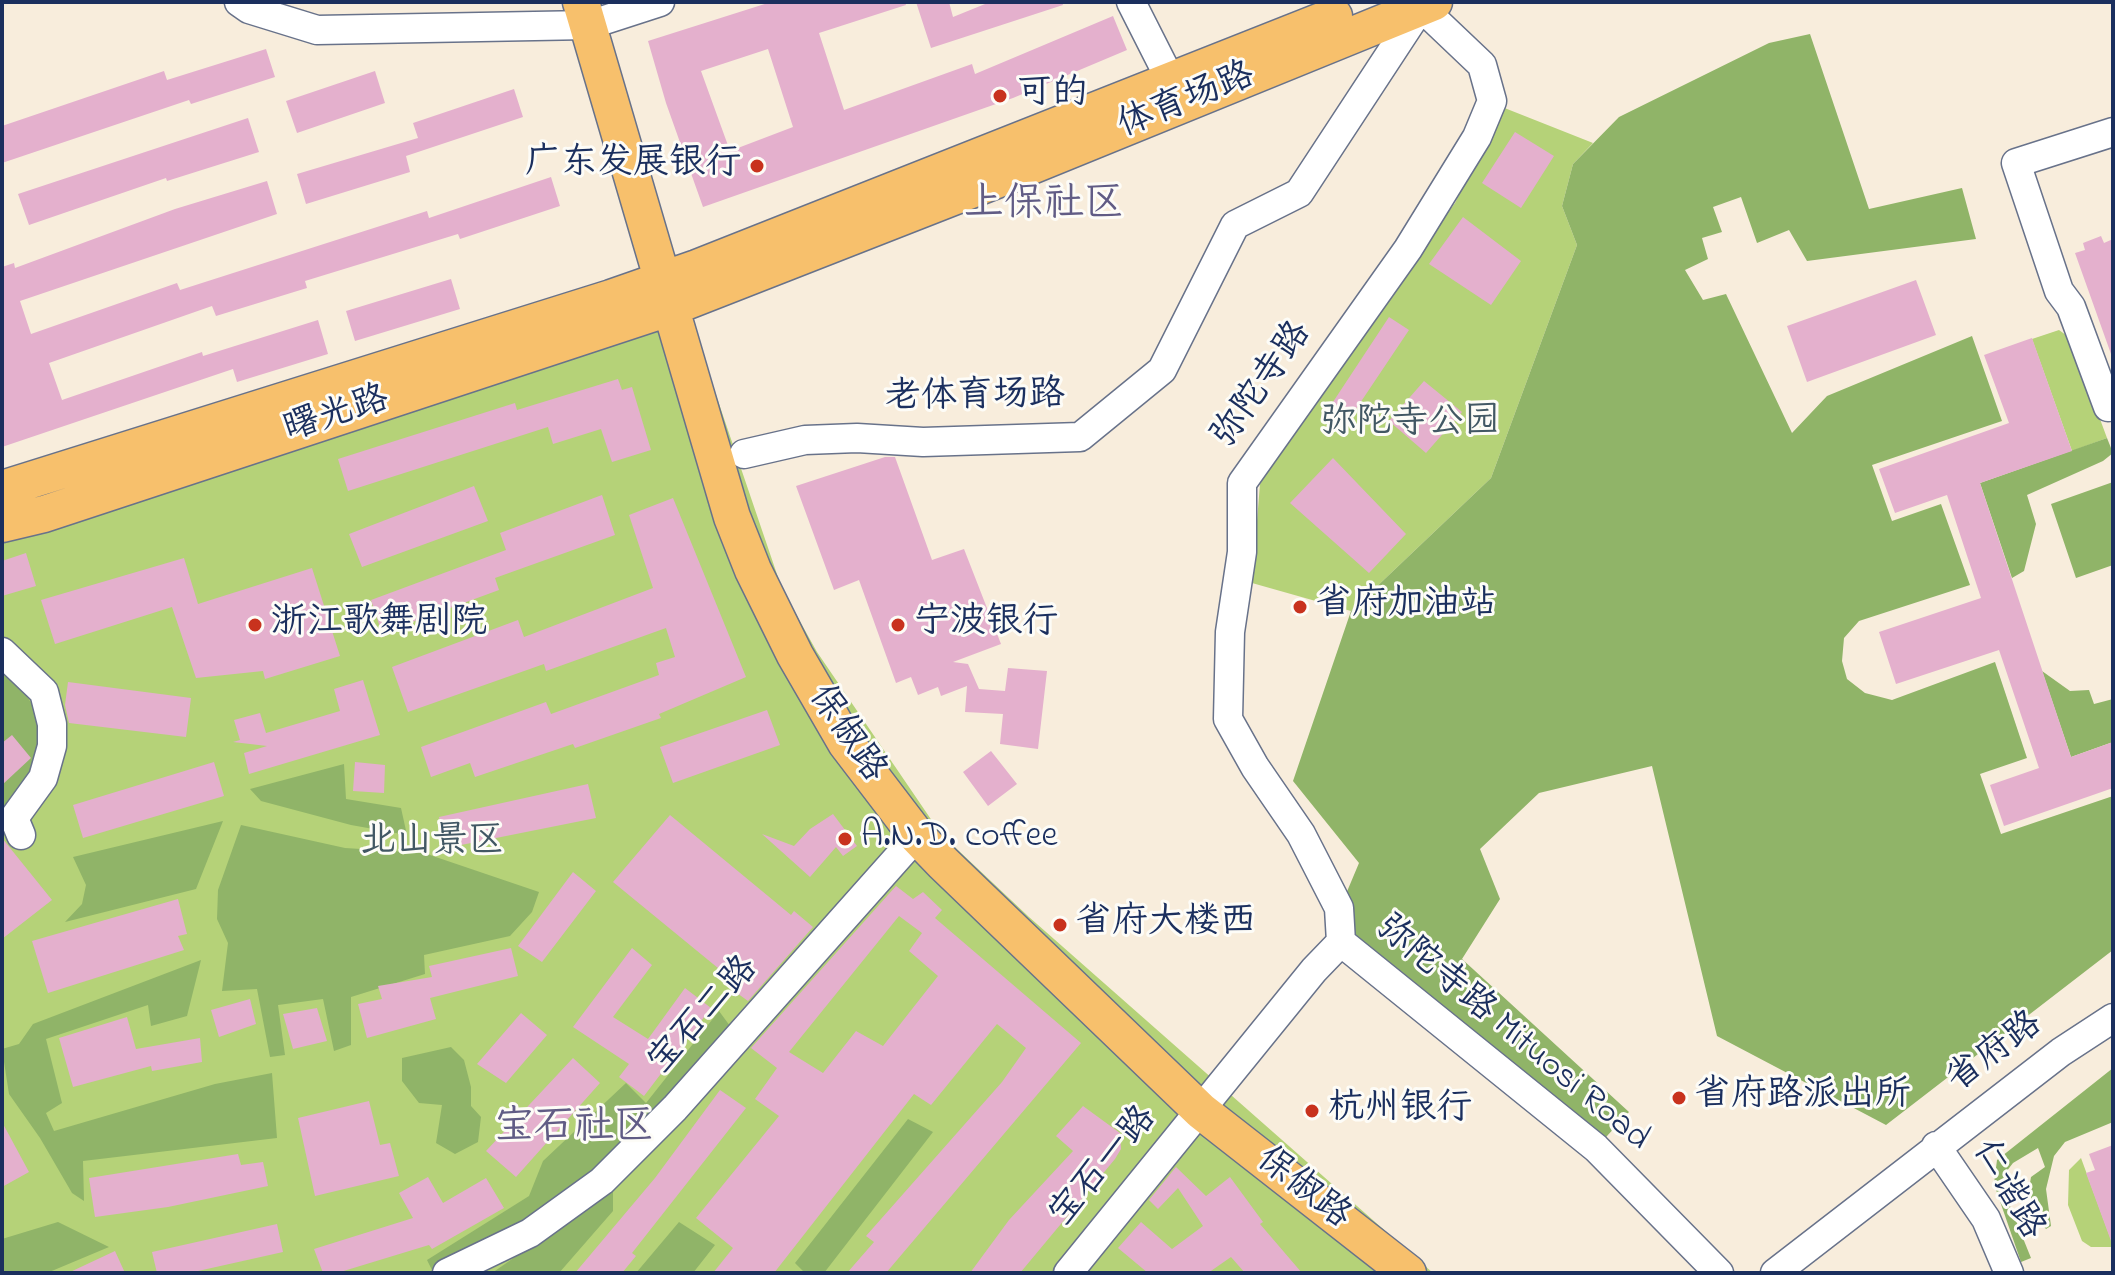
<!DOCTYPE html>
<meta charset="utf-8">
<style>
body{margin:0}
#map{position:relative;width:2115px;height:1275px;overflow:hidden;background:#f8eddc;font-family:"Indie Flower",sans-serif}
canvas{display:block}
.frame{position:absolute;inset:0;border:4px solid #1b2f5e;pointer-events:none}
</style>
<div id="map">
<canvas width="2115" height="1275"></canvas>
<div class="frame"></div>
</div>
<script>
const context = document.querySelector('canvas').getContext('2d');
context.lineJoin = 'round';
function paint(path, color) {
  context.fillStyle = color;
  context.fill(path, 'evenodd');
}
function poly(rows) {
  const path = new Path2D();
  for (const r of rows) {
    path.moveTo(r[0], r[1]);
    for (let i = 2; i < r.length; i += 2) path.lineTo(r[i], r[i + 1]);
  }
  return path;
}
function trace(path, color, width, dash) {
  context.strokeStyle = color;
  context.lineWidth = width;
  context.lineCap = dash ? 'butt' : 'round';
  context.setLineDash(dash || []);
  context.stroke(path);
}
function write(font, color, halo, rows, align = 'center') {
  context.font = font + ' "Indie Flower","LXGW WenKai TC",sans-serif';
  context.lineWidth = 6;
  context.setLineDash([]);
  context.textBaseline = 'middle';
  context.strokeStyle = halo;
  context.fillStyle = color;
  for (const [text, x, y, turn = 0] of rows) {
    context.save();
    context.translate(x, y);
    context.rotate((+turn || 0) * Math.PI / 180);
    context.textAlign = isNaN(turn) ? turn : align;
    if (halo) context.strokeText(text, 0, 0);
    context.fillText(text, 0, 0);
    context.restore();
  }
}
const green = poly([
 [1502,107,1593,143,1573,164,1562,206,1577,245,1491,478,1351,611,1252,583,1260,484,1321,385,1455,203],
 [681,292,782,589,817,652,941,834,1029,917,1433,1273,2,1273,2,487],
 [2059,330,2070,338,2107,438,2072,451,2032,339],
 [2081,1158,2113,1245,2113,1247,2091,1247,2082,1241,2068,1205,2069,1170]
]);
const forest = poly([
 [1810,34,1869,209,1962,188,1976,239,1807,261,1789,230,1757,243,1741,197,1713,207,1722,232,1702,238,1708,259,1685,270,1703,300,1726,294,1792,433,1827,396,1972,336,2002,421,1872,465,1892,521,1941,504,1970,585,1859,621,1844,638,1842,661,1847,679,1865,693,1892,700,1995,662,2027,758,1980,774,2001,834,2113,796,2113,950,1886,1125,1717,1036,1652,766,1539,793,1480,849,1500,899,1462,959,1629,1112,1596,1148,1342,942,1314,970,1359,863,1293,781,1351,611,1491,478,1577,245,1562,206,1573,164,1619,117,1769,43],
 [2107,438,2113,453,2103,461,2027,495,2036,524,2024,571,2012,578,1980,483],
 [2113,482,2113,565,2076,578,2051,504],
 [2042,671,2070,691,2089,690,2094,704,2113,699,2113,742,2071,757],
 [11,672,39,715,41,773,2,809,2,673],
 [344,764,346,799,401,808,407,835,351,825,261,801,250,789],
 [223,821,196,889,65,922,82,904,86,885,73,857],
 [241,825,345,848,424,853,539,892,532,912,510,936,424,955,425,974,351,997,351,1045,334,1051,323,999,278,1005,285,1055,270,1057,257,989,222,991,228,943,217,919,218,890],
 [201,960,187,1016,151,1026,148,1005,46,1039,62,1103,46,1113,54,1131,215,1084,272,1073,277,1138,83,1161,84,1201,72,1193,40,1138,9,1094,2,1049,19,1044,33,1024],
 [719,1011,730,1026,633,1134,564,1198,432,1270,427,1260,529,1196,543,1161,626,1083,646,1103],
 [451,1047,464,1060,471,1087,471,1106,481,1117,478,1142,455,1154,436,1143,442,1105,419,1103,402,1081,402,1058],
 [2113,1068,2113,1122,2065,1142,2054,1156,2046,1189,2051,1226,2046,1229,2035,1216,2029,1189,2031,1177,2045,1167,2038,1148,2013,1163,2006,1172,2004,1184,2008,1201,2031,1258,2021,1262,1994,1184,1997,1160],
 [908,1119,933,1132,824,1273,805,1273,795,1263],
 [613,1189,613,1211,559,1273,492,1273],
 [58,1222,109,1247,47,1273,2,1273,2,1239],
 [679,1222,715,1245,693,1273,636,1273]
]);
const building = poly([
 [771,2,905,2,906,5,819,33,844,110,972,64,975,74,1113,16,1127,50,1013,98,703,207,666,103,648,41],
 [768,49,793,127,730,151,701,71],
 [916,2,949,2,953,17,990,2,1062,2,1063,5,931,48],
 [266,49,275,77,191,104,189,100,2,163,2,126,164,71,167,80],
 [375,71,385,103,297,133,286,101],
 [514,89,523,117,406,156,410,172,306,204,297,174,418,138,413,123],
 [248,118,259,152,167,181,166,178,29,225,18,194],
 [1515,132,1554,156,1521,208,1482,183],
 [551,177,560,206,460,239,458,234,305,281,307,288,216,316,212,306,49,363,62,400,202,352,203,356,318,320,328,354,237,382,233,369,2,447,2,267,14,263,15,268,175,209,267,181,277,214,20,301,31,334,177,283,180,290,427,211,429,218],
 [1463,217,1521,261,1491,305,1429,264],
 [2101,236,2104,243,2113,239,2111,354,2075,253,2085,250,2083,243],
 [451,279,460,309,355,341,346,311],
 [1916,280,1936,335,1807,382,1787,326],
 [1389,317,1409,330,1348,421,1329,408],
 [2032,338,2072,451,1980,483,2071,757,2113,742,2113,788,2004,826,1990,785,2039,768,1999,650,1896,684,1879,632,1981,598,1947,495,1895,513,1879,469,2009,423,1984,355],
 [618,379,622,390,632,387,651,450,612,462,601,429,553,444,548,427,348,491,338,459,515,403,517,410],
 [1424,381,1462,412,1426,453,1389,421],
 [885,457,895,457,932,560,964,549,1001,644,953,662,968,664,979,689,1005,691,1008,668,1047,671,1038,749,1000,744,1003,714,965,712,967,686,941,696,938,687,918,695,911,677,896,683,859,580,834,590,796,486],
 [1333,458,1406,534,1369,573,1290,503],
 [474,486,488,521,362,567,349,534],
 [602,495,615,535,495,578,499,590,382,633,371,600,506,550,500,533],
 [673,498,746,677,659,714,661,718,575,748,573,744,475,777,470,763,431,777,421,747,546,702,551,714,659,675,656,663,675,657,666,628,546,671,544,664,408,712,392,667,518,620,524,637,653,588,629,515],
 [26,553,36,586,2,596,2,561],
 [184,558,198,604,312,568,340,656,265,679,263,671,196,678,172,607,55,644,41,600],
 [363,680,380,735,249,774,244,753,267,746,233,742,240,740,234,720,260,713,266,733,340,711,334,689],
 [68,682,191,698,186,737,69,723,65,705],
 [767,710,780,745,673,783,660,747],
 [12,735,31,758,2,785,2,743],
 [991,751,1017,784,988,806,963,772],
 [214,762,224,796,83,838,73,805],
 [355,762,385,765,384,793,353,791],
 [588,784,596,818,446,848,439,817],
 [833,814,857,846,843,856,836,847,810,877,762,834,794,846,810,829],
 [670,815,791,915,794,911,813,927,748,1001,730,988,735,982,613,882],
 [2,838,52,900,2,939],
 [573,872,596,891,542,962,518,946],
 [896,886,913,899,923,892,942,910,935,918,1081,1043,886,1273,847,1273,874,1242,866,1236,1002,1082,1026,1048,997,1024,931,1105,914,1094,774,1273,713,1273,733,1248,696,1218,779,1116,755,1099,777,1068,751,1048],
 [899,916,922,933,909,951,938,976,883,1046,856,1031,823,1073,789,1052],
 [178,899,187,934,178,936,184,950,48,993,32,941],
 [511,948,518,976,430,998,436,1019,367,1038,358,1004,382,999,378,986,432,977,429,966],
 [632,948,652,965,613,1017,648,1039,685,988,711,1008,644,1096,619,1077,629,1064,573,1027],
 [250,999,256,1024,219,1037,211,1010],
 [317,1008,327,1041,293,1049,283,1014],
 [521,1013,547,1035,506,1083,477,1064],
 [127,1017,136,1049,200,1038,202,1062,152,1071,151,1066,73,1087,59,1038],
 [573,1058,600,1083,516,1177,486,1151],
 [720,1090,746,1108,632,1253,636,1256,622,1273,575,1273,655,1178],
 [369,1101,380,1145,390,1143,399,1176,315,1196,298,1118],
 [1083,1106,1120,1133,1121,1149,1115,1159,1020,1273,970,1273,1009,1220,1073,1151,1056,1136],
 [2,1122,29,1172,2,1187],
 [2113,1145,2113,1240,2111,1241,2086,1173,2095,1170,2089,1154],
 [238,1154,241,1165,263,1162,268,1186,168,1207,95,1217,89,1178],
 [1176,1167,1206,1196,1230,1177,1263,1222,1260,1224,1302,1273,1245,1273,1231,1257,1208,1273,1148,1273,1118,1248,1141,1222,1172,1249,1203,1226,1178,1188,1158,1209,1149,1200],
 [428,1177,443,1203,486,1178,504,1208,432,1249,429,1245,337,1273,323,1273,314,1249,413,1218,399,1193],
 [277,1224,283,1252,189,1273,157,1273,152,1252],
 [115,1251,125,1273,68,1273]
]);
const minor = poly([
 [239,2,249,9,317,30,589,25,660,2],
 [1131,2,1171,81],
 [2113,132,2016,163,2059,291,2071,307,2108,407,2113,405],
 [744,454,805,440,857,438,923,442,1080,437,1162,370,1235,225,1299,193,1421,7,1482,65,1492,101,1477,137,1408,249,1242,483,1242,552,1230,632,1228,719,1255,767,1301,834,1339,908,1341,942],
 [2,652,44,692,52,724,52,746,43,778,14,818,21,835],
 [1936,1146,1986,1219,2009,1273],
 [447,1273,530,1233,602,1181,675,1108,917,836],
 [1068,1273,1314,970,1341,942,1596,1148,1719,1273],
 [1775,1273,2061,1052,2113,1018]
]);
const major = poly([
 [581,2,732,517,753,570,795,655,846,743,917,836,943,863,1201,1111,1408,1273],
 [2,489,611,298,697,268,1334,16],
 [2,524,44,514,672,307,1004,177,1434,2]
]);
const markers = [
 [1000,96,8,"#c8321e"],
 [757,166,8,"#c8321e"],
 [1300,607,8,"#c8321e"],
 [255,625,8,"#c8321e"],
 [898,625,8,"#c8321e"],
 [845,839,8,"#c8321e"],
 [1060,925,8,"#c8321e"],
 [1679,1098,8,"#c8321e"],
 [1312,1111,8,"#c8321e"]
];
const poiNames = [
 ["可的",1016,96],
 ["广东发展银行",741,166,"right"],
 ["省府加油站",1316,607],
 ["浙江歌舞剧院",271,625],
 ["宁波银行",914,625],
 ["A.N.D. coffee",861,839],
 ["省府大楼西",1076,925],
 ["省府路派出所",1695,1098],
 ["杭州银行",1328,1111]
];
const streetNames = [
 ["体育场路",1187,103,-22],
 ["弥陀寺路",1264,386,-55],
 ["老体育场路",975,399,-1],
 ["曙光路",337,417,-18],
 ["保俶路",845,735,56],
 ["宝石二路",705,1017,-48],
 ["弥陀寺路 Mituosi Road",1511,1035,40],
 ["省府路",1996,1054,-37],
 ["宝石一路",1105,1168,-50],
 ["保俶路",1302,1190,38],
 ["仁谐路",2006,1191,60]
];
const parkNames = [
 ["弥陀寺公园",1410,425],
 ["北山景区",432,844]
];
const quarterNames = [
 ["上保社区",1044,207],
 ["宝石社区",574,1130]
];
paint(green, '#b5d278');
paint(forest, '#90b468');
paint(building, '#e4b0cd');
trace(minor, '#68728a', 31);
trace(major, '#68728a', 39);
trace(minor, '#fff', 28);
trace(major, '#f7c06c', 36);
for (const [x, y, r, color] of markers) {
  const dot = new Path2D();
  dot.arc(x, y, r, 0, 2 * Math.PI);
  context.fillStyle = color;
  context.fill(dot);
  trace(dot, '#fdfcf7', 3);
}
write('36px', '#1b2f5e', '#fdfcf7', poiNames, 'left');
write('36px', '#1b2f5e', '#fdfcf7', streetNames);
write('36px', '#425864', '#fdfcf7', parkNames);
write('40px', '#615c85', '#fdfcf7', quarterNames);
</script>
